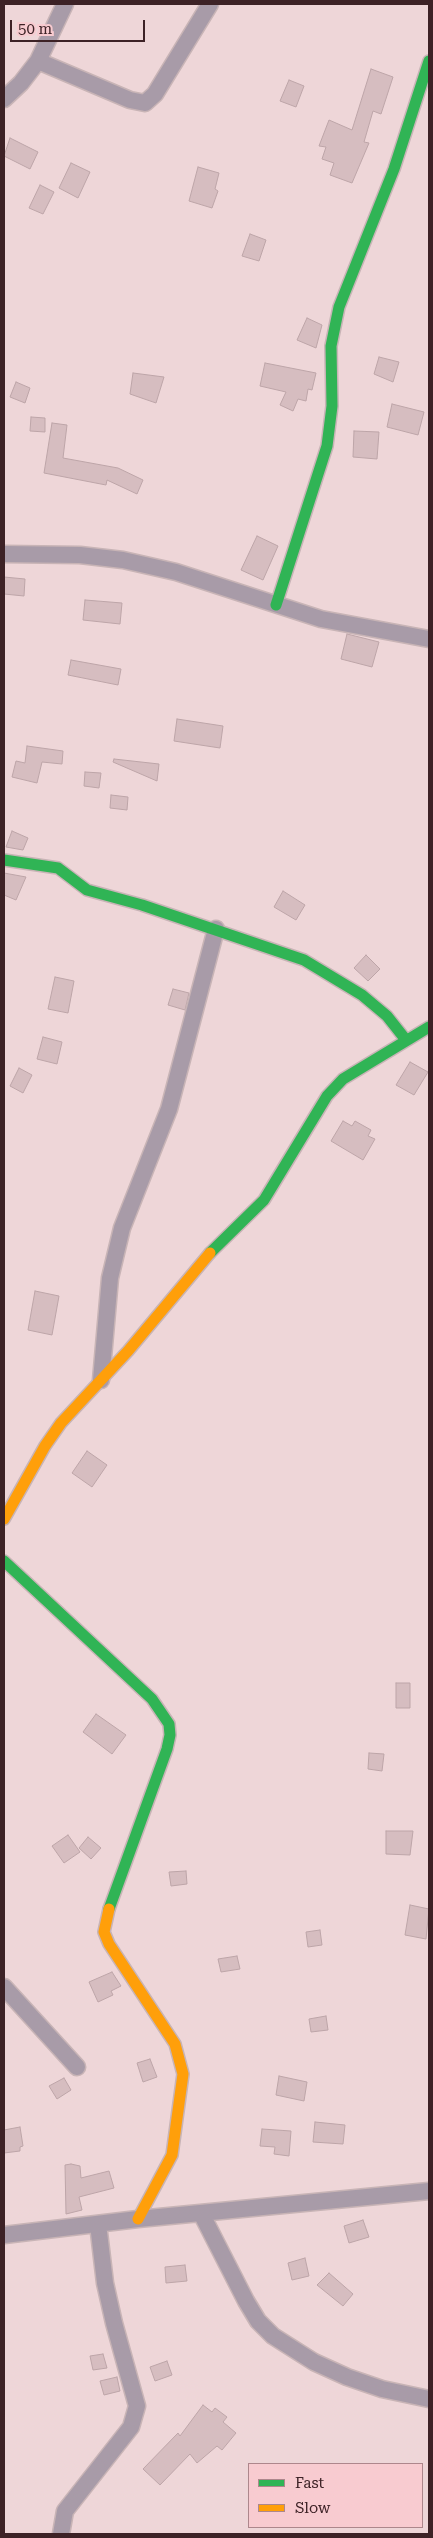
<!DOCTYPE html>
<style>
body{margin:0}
#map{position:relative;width:433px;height:2538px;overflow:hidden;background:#eed6d8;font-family:"Roboto Serif",serif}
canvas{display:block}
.frame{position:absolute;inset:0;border:5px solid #3d2226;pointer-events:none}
.legend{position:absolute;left:248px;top:2463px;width:175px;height:65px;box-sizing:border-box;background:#f8cbd0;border:1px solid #ad878c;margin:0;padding:6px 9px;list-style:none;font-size:15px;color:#3d2226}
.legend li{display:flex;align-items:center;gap:10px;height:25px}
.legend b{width:25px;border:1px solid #ad878c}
.scale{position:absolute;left:10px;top:20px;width:135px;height:22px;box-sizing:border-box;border:2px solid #3d2226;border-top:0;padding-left:6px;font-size:15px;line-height:18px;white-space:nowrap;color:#3d2226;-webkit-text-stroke:4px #f8cbd0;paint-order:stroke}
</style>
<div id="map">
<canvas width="433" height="2538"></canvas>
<div class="frame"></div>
<ul class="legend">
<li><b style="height:6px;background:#30b455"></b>Fast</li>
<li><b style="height:6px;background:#ff9f0a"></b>Slow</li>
</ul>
<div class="scale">50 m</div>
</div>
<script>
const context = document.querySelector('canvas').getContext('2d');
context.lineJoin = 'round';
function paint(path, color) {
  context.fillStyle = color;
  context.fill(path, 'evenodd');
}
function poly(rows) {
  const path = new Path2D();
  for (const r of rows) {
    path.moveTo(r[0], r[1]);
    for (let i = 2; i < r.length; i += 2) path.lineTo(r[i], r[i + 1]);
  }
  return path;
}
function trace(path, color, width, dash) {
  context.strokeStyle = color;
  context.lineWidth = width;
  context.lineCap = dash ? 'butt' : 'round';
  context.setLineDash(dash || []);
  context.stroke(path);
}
const building = poly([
 [371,69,393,77,381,114,373,111,364,142,369,143,352,183,330,175,334,163,322,159,326,147,319,146,329,120,352,130,371,69],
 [289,80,304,86,296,107,280,101,289,80],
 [10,138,38,152,30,169,4,156,10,138],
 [71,163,90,172,78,198,59,188,71,163],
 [198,167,219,173,215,189,218,191,212,208,189,201,198,167],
 [40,185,54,192,43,214,29,208,40,185],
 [250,234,266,240,259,261,242,256,250,234],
 [307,318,322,325,316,348,297,340,307,318],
 [379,357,399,362,393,382,374,374,379,357],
 [265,363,316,373,312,390,308,389,306,401,298,399,293,411,280,405,286,392,260,386,265,363],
 [133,373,164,377,156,403,130,394,133,373],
 [16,382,30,388,25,403,10,397,16,382],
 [392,404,424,412,418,435,387,427,392,404],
 [31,417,45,418,45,432,30,431,31,417],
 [52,423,67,425,63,458,118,468,143,480,137,494,107,480,106,485,44,473,52,423],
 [354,431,379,432,377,459,353,457,354,431],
 [257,536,278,546,263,580,241,570,257,536],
 [4,577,25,579,24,596,4,594,4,577],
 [85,600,122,603,120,624,83,620,85,600],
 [347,634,379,642,372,667,341,659,347,634],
 [71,660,121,669,118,685,68,675,71,660],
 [177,719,223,726,220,748,174,741,177,719],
 [27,746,63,751,62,764,42,762,37,783,12,777,16,761,25,763,27,746],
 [114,759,159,764,157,781,113,762,114,759],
 [85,772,101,773,99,788,84,786,85,772],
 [111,795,128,797,127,810,110,808,111,795],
 [12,831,28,838,23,850,6,847,12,831],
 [4,873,26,877,16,900,4,895,4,873],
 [283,891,305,905,296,920,274,907,283,891],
 [366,955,380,969,368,981,354,968,366,955],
 [55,977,74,981,68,1013,48,1009,55,977],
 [173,989,189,993,185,1010,168,1005,173,989],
 [43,1037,62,1042,57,1064,37,1059,43,1037],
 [410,1062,428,1072,414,1095,396,1085,410,1062],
 [19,1068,32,1075,23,1093,10,1086,19,1068],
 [343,1121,352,1126,355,1121,371,1130,368,1136,375,1139,363,1160,331,1141,343,1121],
 [35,1291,59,1296,52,1335,28,1330,35,1291],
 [87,1451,107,1465,92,1487,72,1473,87,1451],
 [396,1683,410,1683,410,1708,396,1708,396,1683],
 [96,1714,126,1735,112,1754,83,1732,96,1714],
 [369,1753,384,1754,382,1771,368,1769,369,1753],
 [386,1831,413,1831,410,1855,386,1854,386,1831],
 [68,1835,80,1852,64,1863,52,1846,68,1835],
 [88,1837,101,1848,91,1859,79,1848,88,1837],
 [186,1871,187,1884,171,1886,169,1872,186,1871],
 [410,1905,429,1909,426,1939,405,1935,410,1905],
 [320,1930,322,1945,308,1947,306,1932,320,1930],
 [237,1956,240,1969,221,1972,218,1959,237,1956],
 [112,1972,121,1986,111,1991,113,1995,98,2002,89,1982,112,1972],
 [326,2016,328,2030,311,2032,309,2019,326,2016],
 [150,2059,157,2077,143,2082,137,2063,150,2059],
 [279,2076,307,2082,304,2101,276,2095,279,2076],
 [64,2078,71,2090,57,2099,49,2086,64,2078],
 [315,2122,345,2125,343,2144,313,2142,315,2122],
 [20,2127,23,2146,20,2147,20,2151,4,2153,4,2130,20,2127],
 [262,2129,291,2131,289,2156,274,2154,275,2147,260,2146,262,2129],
 [71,2164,80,2166,81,2178,109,2171,114,2188,79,2197,82,2210,66,2214,65,2165,71,2164],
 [363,2220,369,2237,349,2243,344,2226,363,2220],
 [305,2258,309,2276,292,2280,288,2263,305,2258],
 [185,2265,187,2281,166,2283,165,2267,185,2265],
 [329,2273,353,2294,343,2306,317,2285,329,2273],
 [103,2354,107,2368,93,2370,90,2356,103,2354],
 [167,2361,172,2375,155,2381,150,2367,167,2361],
 [117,2377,120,2391,104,2395,100,2381,117,2377],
 [203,2405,212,2412,215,2408,227,2417,223,2422,236,2433,222,2450,217,2446,197,2463,190,2454,160,2485,143,2469,178,2433,180,2436,203,2405]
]);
const street = poly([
 [38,61,130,100,145,103,155,94,210,4],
 [4,99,21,83,38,61,65,4],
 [4,554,80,555,123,560,176,572,321,619,429,639],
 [101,1380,110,1278,122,1228,169,1109,216,929],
 [4,1987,77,2067],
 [201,2213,246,2301,258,2321,273,2336,314,2362,347,2377,382,2389,429,2399],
 [4,2235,138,2219,429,2191],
 [61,2534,65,2511,131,2427,137,2406,114,2323,105,2283,98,2224]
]);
const fast = poly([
 [276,605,327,446,332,406,331,346,339,307,394,169,429,61],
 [4,860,58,868,87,890,142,905,304,960,362,995,387,1016,406,1040],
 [210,1253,264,1200,327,1096,343,1079,429,1027],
 [4,1561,152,1699,169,1724,170,1735,167,1749,109,1909]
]);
const slow = poly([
 [4,1519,45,1446,61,1423,128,1351,210,1253],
 [109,1909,104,1932,109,1944,175,2044,183,2074,172,2155,138,2219]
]);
paint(building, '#d6bdc0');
trace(building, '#bda5a8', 1);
trace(street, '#c8b4b6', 19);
trace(fast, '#c8b4b6', 14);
trace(slow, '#c8b4b6', 14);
trace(street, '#a89ba8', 16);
trace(fast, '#30b455', 11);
trace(slow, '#ff9f0a', 11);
</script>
